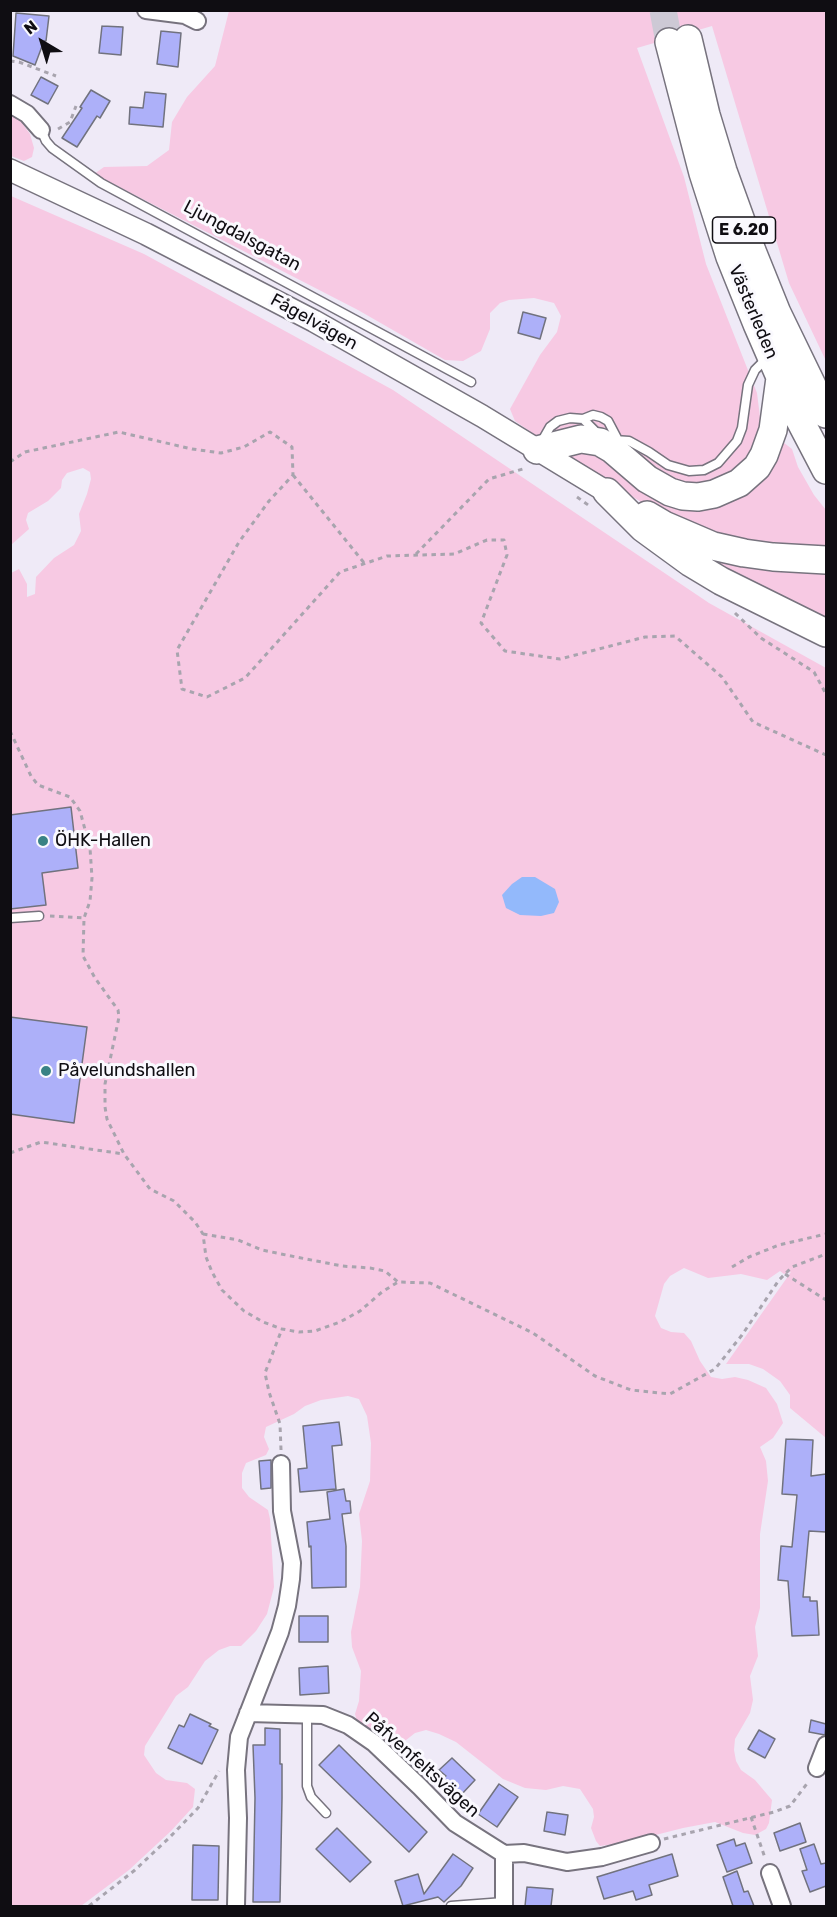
<!DOCTYPE html>
<meta charset="utf-8">
<style>
body{margin:0}
#map{position:relative;width:837px;height:1917px;overflow:hidden;background:#efeaf7;font-family:Rubik,sans-serif}
canvas{display:block}
.frame{position:absolute;inset:0;border:12px solid #0f0d12;pointer-events:none}
.north{position:absolute;left:12px;top:12px;width:60px;height:60px;-webkit-text-stroke:4px #faf9fe;paint-order:stroke;rotate:322deg;font-size:16px;font-weight:700;line-height:24px;text-align:center;color:#0f0d12}
.north::after{content:'';display:block;margin:auto;width:21px;height:27px;background:#0f0d12;clip-path:polygon(50% 0,100% 100%,50% 72%,0 100%)}
</style>
<div id="map">
<canvas width="837" height="1917"></canvas>
<div class="frame"></div>
<div class="north">N</div>
</div>
<script>
const context = document.querySelector('canvas').getContext('2d');
context.lineJoin = 'round';
function paint(path, color) {
  context.fillStyle = color;
  context.fill(path, 'evenodd');
}
function poly(rows) {
  const path = new Path2D();
  for (const r of rows) {
    path.moveTo(r[0], r[1]);
    for (let i = 2; i < r.length; i += 2) path.lineTo(r[i], r[i + 1]);
  }
  return path;
}
function trace(path, color, width, dash) {
  context.strokeStyle = color;
  context.lineWidth = width;
  context.lineCap = dash ? 'butt' : 'round';
  context.setLineDash(dash || []);
  context.stroke(path);
}
function write(font, color, halo, rows, align = 'center') {
  context.font = font + ' Rubik,sans-serif';
  context.lineWidth = 6;
  context.setLineDash([]);
  context.textBaseline = 'middle';
  context.strokeStyle = halo;
  context.fillStyle = color;
  for (const [text, x, y, turn = 0] of rows) {
    context.save();
    context.translate(x, y);
    context.rotate((+turn || 0) * Math.PI / 180);
    context.textAlign = isNaN(turn) ? turn : align;
    if (halo) context.strokeText(text, 0, 0);
    context.fillText(text, 0, 0);
    context.restore();
  }
}
const green = poly([
 [229,11,826,11,826,361,789,283,712,26,637,48,684,177,706,264,757,393,761,425,756,453,744,467,708,488,662,479,620,440,602,428,582,427,541,439,515,421,510,409,540,355,557,332,561,316,554,303,534,298,509,300,500,303,490,313,490,329,481,351,463,361,445,360,358,310,94,174,104,167,147,166,169,150,172,122,187,97,215,66],
 [11,115,19,119,30,134,34,148,32,157,24,161,11,156],
 [11,196,144,254,393,390,709,603,826,668,826,1438,790,1408,790,1395,780,1381,763,1369,749,1364,726,1364,791,1272,784,1274,780,1271,767,1280,741,1274,708,1278,684,1268,670,1276,664,1284,655,1316,661,1328,671,1332,684,1333,691,1341,700,1361,711,1377,722,1379,735,1377,748,1380,766,1388,777,1404,783,1423,773,1438,760,1447,766,1461,768,1481,760,1534,760,1608,755,1627,758,1656,750,1676,753,1700,750,1713,735,1739,734,1750,736,1761,741,1770,755,1780,772,1800,769,1823,766,1829,755,1835,743,1833,715,1822,683,1828,628,1842,600,1846,596,1841,591,1828,594,1817,593,1809,580,1789,563,1786,546,1790,525,1788,503,1779,456,1742,439,1734,426,1730,415,1733,396,1748,387,1747,357,1721,355,1714,359,1701,361,1671,352,1647,351,1632,360,1587,362,1541,359,1514,370,1481,371,1443,367,1416,359,1399,348,1396,321,1400,305,1406,294,1414,266,1427,264,1437,269,1449,266,1455,246,1463,242,1473,242,1488,249,1497,268,1510,270,1519,274,1587,267,1614,256,1631,241,1646,230,1646,219,1650,205,1661,188,1687,176,1696,145,1746,144,1755,156,1773,166,1780,187,1783,195,1789,193,1807,171,1831,129,1870,81,1906,11,1906,11,573,19,569,27,584,27,597,35,594,36,577,54,558,74,545,81,531,79,514,87,494,91,479,90,472,83,468,67,473,62,480,61,488,48,501,28,513,26,520,29,529,11,545],
 [779,439,792,449,798,467,814,495,826,510,826,551,744,545,648,506,566,457,576,452,600,453,696,509],
 [693,555,723,559,772,572,826,573,826,623]
]);
const water = poly([
 [522,877,535,877,555,889,559,902,554,913,541,916,520,915,506,908,502,895,512,884]
]);
const building = poly([
 [16,13,49,16,46,41,44,41,35,65,13,56,16,13],
 [102,26,123,27,121,55,99,53,102,26],
 [161,31,181,33,178,67,157,64,161,31],
 [41,77,58,86,48,104,31,95,41,77],
 [91,90,110,101,100,118,97,116,77,147,62,138,82,108,80,107,91,90],
 [145,92,166,94,163,127,129,124,130,107,143,108,145,92],
 [523,312,546,318,540,339,518,333,523,312],
 [71,807,78,868,42,873,46,905,10,909,10,815,71,807],
 [10,1017,87,1027,74,1123,10,1114,10,1017],
 [339,1422,342,1445,332,1446,336,1489,300,1492,298,1469,307,1468,303,1426,339,1422],
 [786,1439,813,1440,811,1476,826,1474,826,1532,809,1531,803,1597,810,1597,810,1601,817,1601,819,1635,792,1636,788,1581,778,1580,781,1546,792,1547,797,1495,782,1494,786,1439],
 [271,1460,271,1488,261,1489,259,1461,271,1460],
 [344,1489,346,1501,350,1501,351,1513,342,1514,346,1546,346,1587,312,1588,311,1546,309,1547,307,1522,330,1519,327,1492,344,1489],
 [299,1616,328,1616,328,1642,299,1642,299,1616],
 [328,1666,329,1693,300,1695,299,1668,328,1666],
 [190,1714,211,1724,209,1726,218,1730,202,1764,168,1748,179,1725,184,1727,190,1714],
 [811,1720,826,1724,825,1735,809,1732,811,1720],
 [265,1728,280,1729,280,1764,282,1764,282,1798,280,1902,253,1902,255,1798,253,1745,265,1745,265,1728],
 [759,1730,775,1739,765,1758,748,1749,759,1730],
 [339,1745,427,1832,409,1852,319,1765,339,1745],
 [452,1758,475,1780,461,1795,443,1778,446,1776,439,1770,452,1758],
 [499,1784,518,1797,497,1827,478,1814,499,1784],
 [547,1812,568,1815,565,1835,544,1831,547,1812],
 [800,1823,806,1842,780,1851,774,1833,800,1823],
 [337,1828,371,1862,350,1882,316,1849,337,1828],
 [734,1839,736,1846,745,1843,752,1863,727,1872,717,1845,734,1839],
 [814,1844,821,1864,826,1863,826,1886,810,1892,802,1871,807,1870,800,1849,814,1844],
 [193,1845,219,1846,218,1900,192,1900,193,1845],
 [453,1854,473,1868,461,1886,444,1902,438,1897,403,1906,395,1881,418,1874,424,1894,453,1854],
 [672,1854,678,1876,649,1885,652,1895,636,1900,633,1891,604,1899,597,1877,672,1854],
 [737,1871,744,1892,748,1891,754,1906,733,1906,723,1877,737,1871],
 [527,1887,553,1889,551,1906,525,1906,527,1887]
]);
const trunkTunnel = poly([
 [663,10,669,42]
]);
const path = poly([
 [10,61,19,62,56,76],
 [58,129,70,122,76,106],
 [10,462,25,452,119,432,192,449,221,453,244,447,270,432,292,447,293,475,269,501,239,542,177,650,182,689,207,697,245,678,340,572,387,556,454,554,487,540,504,540,507,555,481,623,505,651,560,659,645,637,675,636,722,677,753,722,826,755],
 [293,475,365,564],
 [577,497,591,507],
 [416,554,489,479,526,468],
 [735,613,761,638,814,672,826,694],
 [10,731,31,776,38,785,70,797,80,811,90,848,92,878,90,901,84,918,83,956,95,978,118,1010,119,1017,105,1084,105,1107,107,1119,124,1154,150,1189,174,1201,195,1222,203,1234,206,1257,212,1272,222,1290,244,1311,263,1322,282,1329,299,1332,315,1331,340,1322,360,1311,382,1292,398,1282,430,1283,533,1333,595,1376,631,1390,670,1394,715,1369,742,1335,779,1280,792,1267,826,1254],
 [50,916,84,918],
 [10,1153,41,1142,124,1154],
 [203,1234,238,1240,262,1250,286,1255,342,1266,370,1268,385,1271,398,1282],
 [732,1267,749,1257,779,1245,826,1234],
 [785,1274,826,1300],
 [281,1450,280,1424,269,1392,265,1373,282,1329],
 [751,1817,765,1858],
 [664,1839,774,1812,790,1806,809,1781],
 [89,1906,135,1870,169,1838,198,1808,219,1771]
]);
const service = poly([
 [41,130,46,141,52,148,101,183,471,382],
 [583,419,593,415,601,417,608,421,618,440],
 [614,440,629,441,649,452,668,465,689,471,704,470,718,463,737,441,742,428,748,385,755,370,767,358],
 [542,441,550,427,558,421,570,418,583,419,594,430,597,436],
 [10,918,39,916],
 [307,1714,307,1786,311,1797,326,1813],
 [451,1906,504,1902]
]);
const minor = poly([
 [146,10,185,15,197,21],
 [10,104,27,114,41,130],
 [248,1713,323,1715,348,1725,374,1743,420,1787,455,1823,504,1854,524,1853,567,1862,602,1857,651,1843],
 [817,1768,826,1745],
 [770,1873,782,1906],
 [236,1906,238,1818,236,1770,239,1737,280,1632,287,1606,291,1579,292,1563,282,1511,281,1464],
 [504,1906,504,1854]
]);
const tertiary = poly([
 [10,170,146,234,314,321,482,416,607,492]
]);
const trunk = poly([
 [688,39,706,115,723,171,752,251,777,313,826,414],
 [669,42,703,173,730,257,757,324,793,407,826,470],
 [537,450,581,439,600,442,612,449,647,479,670,492,683,496,698,497,714,494,739,483,757,467,764,455,773,430,780,378],
 [607,492,643,528,691,563,721,581,826,633],
 [647,515,664,525,713,546,744,553,773,557,826,560]
]);
const markers = [
 [43,841,6,"#398285"],
 [46,1071,6,"#398285"]
];
const shields = [
 [744,230,63]
];
const shieldNames = [
 ["E 6.20",744,230]
];
const streetNames = [
 ["Ljungdalsgatan",242,236,28],
 ["Västerleden",753,312,67],
 ["Fågelvägen",314,322,29],
 ["Påfvenfeltsvägen",422,1765,42]
];
const poiNames = [
 ["ÖHK-Hallen",55,841],
 ["Påvelundshallen",58,1071]
];
paint(green, '#f7c9e3');
paint(water, '#93b9fb');
paint(building, '#adb0f9');
trace(building, '#71727e', 1.5);
trace(trunkTunnel, '#cdc9d5', 27, [27, 14]);
trace(service, '#77737e', 11);
trace(minor, '#77737e', 20);
trace(tertiary, '#77737e', 24);
trace(trunk, '#77737e', 30);
trace(path, '#a8a4ae', 3, [4.5, 4.5]);
trace(service, '#fff', 8);
trace(minor, '#fff', 16);
trace(tertiary, '#fff', 21);
trace(trunk, '#fff', 27);
for (const [x, y, r, color] of markers) {
  const dot = new Path2D();
  dot.arc(x, y, r, 0, 2 * Math.PI);
  context.fillStyle = color;
  context.fill(dot);
  trace(dot, '#faf9fe', 2);
}
for (const [x, y, w] of shields) {
  const box = new Path2D();
  box.roundRect(x - w / 2, y - 13, w, 26, 4.5);
  context.fillStyle = '#faf9fe';
  context.fill(box);
  trace(box, '#0f0d12', 1.5);
}
write('bold 16px', '#0f0d12', null, shieldNames);
write('18px', '#0f0d12', '#faf9fe', streetNames);
write('18px', '#0f0d12', '#faf9fe', poiNames, 'left');
</script>
